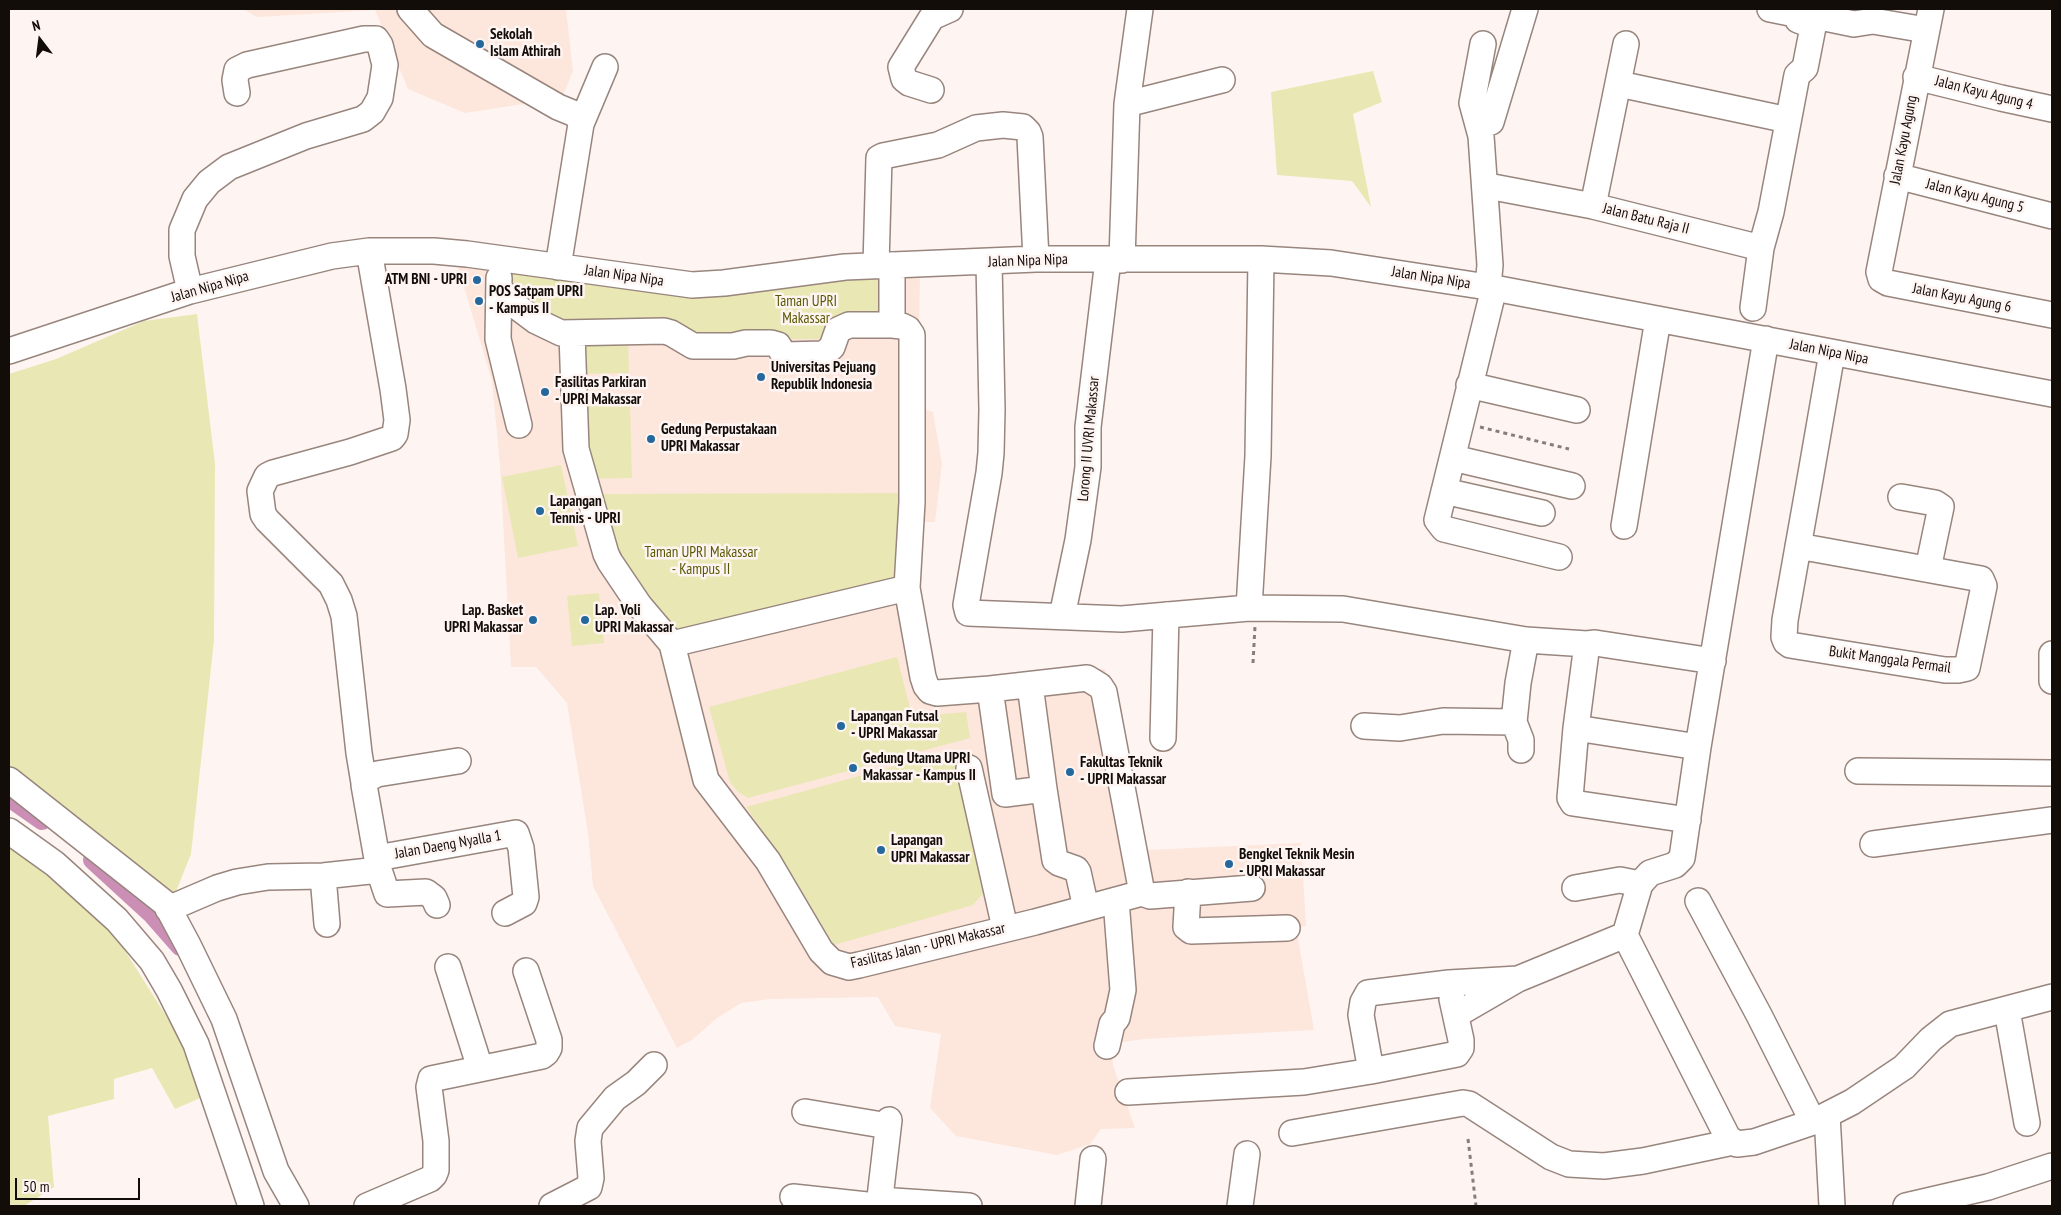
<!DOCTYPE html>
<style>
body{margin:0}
#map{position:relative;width:2061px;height:1215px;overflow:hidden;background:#fef5f2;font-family:"PT Sans Narrow",sans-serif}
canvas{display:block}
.frame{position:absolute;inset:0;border:10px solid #130d0a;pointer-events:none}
.north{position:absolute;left:15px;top:15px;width:50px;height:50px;-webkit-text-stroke:4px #fef5f2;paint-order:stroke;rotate:345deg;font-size:14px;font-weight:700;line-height:20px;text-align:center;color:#130d0a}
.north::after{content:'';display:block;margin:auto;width:18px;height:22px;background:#130d0a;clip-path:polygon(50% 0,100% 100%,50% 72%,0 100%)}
.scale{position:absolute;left:15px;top:1178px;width:125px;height:22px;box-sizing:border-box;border:2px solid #130d0a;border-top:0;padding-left:6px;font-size:15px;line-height:18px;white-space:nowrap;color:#130d0a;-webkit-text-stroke:4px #fef5f2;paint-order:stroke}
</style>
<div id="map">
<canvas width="2061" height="1215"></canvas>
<div class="frame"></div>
<div class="north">N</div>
<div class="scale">50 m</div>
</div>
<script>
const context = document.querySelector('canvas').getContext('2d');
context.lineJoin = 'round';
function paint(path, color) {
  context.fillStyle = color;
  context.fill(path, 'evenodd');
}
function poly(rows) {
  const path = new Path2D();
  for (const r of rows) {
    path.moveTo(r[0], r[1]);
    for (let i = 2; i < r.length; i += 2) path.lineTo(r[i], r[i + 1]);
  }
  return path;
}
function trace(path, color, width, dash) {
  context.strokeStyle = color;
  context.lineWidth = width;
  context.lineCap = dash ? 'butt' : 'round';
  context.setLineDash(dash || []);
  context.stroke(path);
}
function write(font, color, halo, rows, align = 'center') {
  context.font = font + ' "PT Sans Narrow",sans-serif';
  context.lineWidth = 5;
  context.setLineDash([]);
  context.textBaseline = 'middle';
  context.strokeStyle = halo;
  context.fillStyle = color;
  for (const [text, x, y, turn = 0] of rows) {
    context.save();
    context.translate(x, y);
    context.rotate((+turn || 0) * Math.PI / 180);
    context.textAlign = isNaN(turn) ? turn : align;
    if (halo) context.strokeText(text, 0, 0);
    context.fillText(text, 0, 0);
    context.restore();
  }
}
const built = poly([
 [243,9,566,9,573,71,562,98,465,113,408,89,375,10,257,17],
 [456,260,590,279,920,270,918,407,933,412,942,464,935,522,918,522,913,553,934,682,1105,669,1147,850,1301,843,1306,926,1296,927,1314,1030,1144,1039,1111,1044,1113,1065,1135,1128,1101,1129,1090,1144,1057,1155,956,1136,930,1108,941,1034,895,1026,878,997,770,999,741,1003,717,1018,692,1040,677,1048,593,886,588,833,567,703,536,667,511,667,500,465,492,381]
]);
const green = poly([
 [1373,71,1382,102,1353,114,1371,207,1352,181,1277,175,1271,92],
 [512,267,834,278,886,276,884,311,825,339,691,340,553,321,509,284,508,275],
 [197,314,215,464,214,640,191,854,175,894,38,786,9,766,9,374,56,359,144,321],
 [628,340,629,373,579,374,578,341],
 [630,402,632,478,591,479,580,403],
 [561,465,578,546,518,558,502,477],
 [904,493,901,574,894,582,676,637,617,566,593,494],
 [599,593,604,643,572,646,567,596],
 [897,657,910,708,921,714,932,715,966,712,970,738,748,798,738,792,730,782,709,707],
 [936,755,956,755,973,813,987,889,973,905,834,945,788,868,746,807],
 [9,847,38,868,112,930,175,1030,205,1096,175,1109,152,1068,114,1079,114,1099,48,1116,54,1187,24,1206,9,1206]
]);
const canal = poly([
 [9,798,42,821],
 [92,860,151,914,180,947]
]);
const path = poly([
 [1480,427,1569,449],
 [1253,663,1255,626],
 [1468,1139,1476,1206]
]);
const minor = poly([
 [410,9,433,35,558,107,575,114,579,119,581,124,558,267],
 [1770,9,1795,14],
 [1794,9,1798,20,1806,23,1817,20,1822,11],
 [1931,9,1879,272,1881,279,1888,283,2052,315],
 [1820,17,1854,24,1873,21,1926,30],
 [1483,44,1472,103,1481,136,1490,265,1488,287],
 [1916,77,2001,98,2052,109],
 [1619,84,1788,120],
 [931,90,909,83,904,79,901,67,932,17,950,9],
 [1127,104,1140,9],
 [1491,122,1525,9],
 [581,124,605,67],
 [1897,176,2052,216],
 [1493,187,1593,206,1761,248],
 [1593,206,1626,44],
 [1122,260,1127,104,1222,80],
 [989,262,992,410,991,453,989,473,966,605,968,613,1122,619,1249,608,1343,609,1526,640,1587,644],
 [876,265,879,158,883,156,938,145,976,128,1003,125,1023,127,1028,132,1030,137,1036,259],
 [892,265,892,325,902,326,908,329,912,335,912,502,907,588,923,677,926,686,930,691,937,693,990,689,1005,794,1044,789,1030,685],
 [499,278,498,339,519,425],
 [1494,288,1437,520,1444,529,1559,557],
 [499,289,516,306,536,321,561,333,664,331,671,333,693,346,733,346,746,343,771,343,778,345,784,355,824,354,832,347,838,330,849,325,892,325],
 [190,291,182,256,182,230,195,199,209,182,229,167,306,136,363,119,372,112,380,98,385,65,380,45,376,39,364,39,247,65,237,70,235,80,237,93],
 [1753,308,1761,248,1771,212,1797,75,1805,68,1814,22],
 [572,334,576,449,606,554,610,562,639,605,672,644,907,588],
 [9,351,190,291,332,256,369,251,434,251,467,254,692,285,724,283,845,267,1036,259,1261,259,1331,263,1494,288,2052,394],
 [1469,385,1577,410],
 [1453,458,1572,486],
 [1444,491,1542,513],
 [1901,497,1935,503,1941,507,1928,569],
 [1624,526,1658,319],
 [1798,546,1981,579,1984,586,1967,668,1958,670,1945,670,1790,645,1786,642,1784,637,1785,620,1809,485,1832,353],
 [1249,608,1258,456,1261,259],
 [1062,616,1078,540,1088,467,1088,427,1108,260],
 [672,644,706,780,768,861,821,951,832,962,849,967,859,965,1035,922,1142,893],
 [2052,654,2052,681],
 [990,689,1087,678,1100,686,1104,692,1142,893,1150,896,1252,888],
 [1364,726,1400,728,1443,721,1514,722],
 [1576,728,1570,798,1573,803,1688,820],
 [1163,738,1166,615],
 [1698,747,1576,728,1587,644,1595,643,1713,661],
 [1521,750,1521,740,1514,722,1518,683,1526,640],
 [969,768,1005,928],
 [1858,771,2052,773],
 [9,780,166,904,188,945,224,1019,276,1171,296,1206],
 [364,783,359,753,344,616,339,600,331,584,267,520,263,514,260,491,267,476,273,473,350,452,392,438,395,434,397,420,393,389,369,251],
 [1044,789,1055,860,1059,863,1076,869,1078,872,1086,908],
 [9,831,55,864,117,920,152,961,169,990,196,1044,251,1206],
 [1873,844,2052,820],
 [377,858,516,833,521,848,526,897,524,903,505,913],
 [379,870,387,894,426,892,434,898,437,905],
 [323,876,327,924],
 [1575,888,1620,880,1640,884],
 [1188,892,1186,927,1191,931,1287,928],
 [1698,901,1759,1015,1813,1122],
 [168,909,217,888,237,882,268,877,323,876,379,870,364,785,365,780,377,774,458,761],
 [1625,935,1640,884,1650,873,1675,865,1682,858,1698,747,1766,339],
 [1625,935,1728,1138,1737,1144,1754,1142,1813,1122,1852,1102,1904,1067,1931,1039,1950,1024,2052,997],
 [448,967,480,1068],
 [2007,1010,2027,1123],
 [1456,1015,1518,979,1625,935],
 [1107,1046,1112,1024,1117,1018,1123,990,1116,900],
 [1371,1071,1457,1054,1461,1048,1461,1040,1452,999],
 [1128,1092,1304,1082,1371,1071,1361,1015,1363,1002,1368,993,1449,983,1518,979],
 [805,1112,888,1126],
 [1827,1115,1832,1206],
 [1292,1133,1463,1103,1469,1104,1551,1157,1569,1164,1604,1166,1643,1161,1733,1142],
 [793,1197,876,1206],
 [879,1200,969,1206],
 [367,1206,430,1179,434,1175,436,1170,436,1141,429,1087,431,1079,542,1056,546,1053,549,1048,549,1040,526,971],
 [552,1206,589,1187,591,1178,588,1141,590,1128,615,1098,636,1083,654,1065],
 [879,1206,889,1120],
 [1088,1206,1093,1159],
 [1240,1206,1247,1154],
 [1906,1206,1988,1187,2052,1166]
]);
const markers = [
 [480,44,5,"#25689d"],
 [477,280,5,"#25689d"],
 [479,301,5,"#25689d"],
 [761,377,5,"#25689d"],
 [545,392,5,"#25689d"],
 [651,439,5,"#25689d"],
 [540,511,5,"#25689d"],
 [533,620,5,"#25689d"],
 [585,620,5,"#25689d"],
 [841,726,5,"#25689d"],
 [853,768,5,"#25689d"],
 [1070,772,5,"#25689d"],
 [881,850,5,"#25689d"],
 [1229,864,5,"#25689d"]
];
const poiNames = [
 ["Sekolah",490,35],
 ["Islam Athirah",490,52],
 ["ATM BNI - UPRI",467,280,"right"],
 ["POS Satpam UPRI",489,292],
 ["- Kampus II",489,309],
 ["Universitas Pejuang",771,368],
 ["Republik Indonesia",771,385],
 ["Fasilitas Parkiran",555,383],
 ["- UPRI Makassar",555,400],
 ["Gedung Perpustakaan",661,430],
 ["UPRI Makassar",661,447],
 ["Lapangan",550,502],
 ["Tennis - UPRI",550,519],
 ["Lap. Basket",523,611,"right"],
 ["UPRI Makassar",523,628,"right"],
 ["Lap. Voli",595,611],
 ["UPRI Makassar",595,628],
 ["Lapangan Futsal",851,717],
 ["- UPRI Makassar",851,734],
 ["Gedung Utama UPRI",863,759],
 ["Makassar - Kampus II",863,776],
 ["Fakultas Teknik",1080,763],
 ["- UPRI Makassar",1080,780],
 ["Lapangan",891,841],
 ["UPRI Makassar",891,858],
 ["Bengkel Teknik Mesin",1239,855],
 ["- UPRI Makassar",1239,872]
];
const streetNames = [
 ["Jalan Kayu Agung 4",1984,93,14],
 ["Jalan Kayu Agung",1904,140,-79],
 ["Jalan Kayu Agung 5",1975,196,14],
 ["Jalan Batu Raja II",1646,219,14],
 ["Jalan Nipa Nipa",1028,261,-2],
 ["Jalan Nipa Nipa",624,276,8],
 ["Jalan Nipa Nipa",1431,278,9],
 ["Jalan Nipa Nipa",210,287,-16],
 ["Jalan Kayu Agung 6",1962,298,11],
 ["Jalan Nipa Nipa",1829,352,11],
 ["Lorong II UVRI Makassar",1089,439,-85],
 ["Bukit Manggala Permail",1890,660,8],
 ["Jalan Daeng Nyalla 1",448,845,-10],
 ["Fasilitas Jalan - UPRI Makassar",928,946,-13]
];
const parkNames = [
 ["Taman UPRI",806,302],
 ["Makassar",806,319],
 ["Taman UPRI Makassar",701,553],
 ["- Kampus II",701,570]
];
paint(built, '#fde6dc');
paint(green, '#e9e8b4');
trace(canal, '#cb8fb5', 18);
trace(minor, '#98857d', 28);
trace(path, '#867e7b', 3, [4, 4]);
trace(minor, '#fff', 25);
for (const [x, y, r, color] of markers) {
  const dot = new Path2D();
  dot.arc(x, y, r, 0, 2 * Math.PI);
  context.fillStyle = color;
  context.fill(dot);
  trace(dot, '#fef5f2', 2);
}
write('bold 15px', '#130d0a', '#fef5f2', poiNames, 'left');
write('15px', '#130d0a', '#fef5f2', streetNames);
write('15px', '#5b5804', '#fef5f2', parkNames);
</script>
